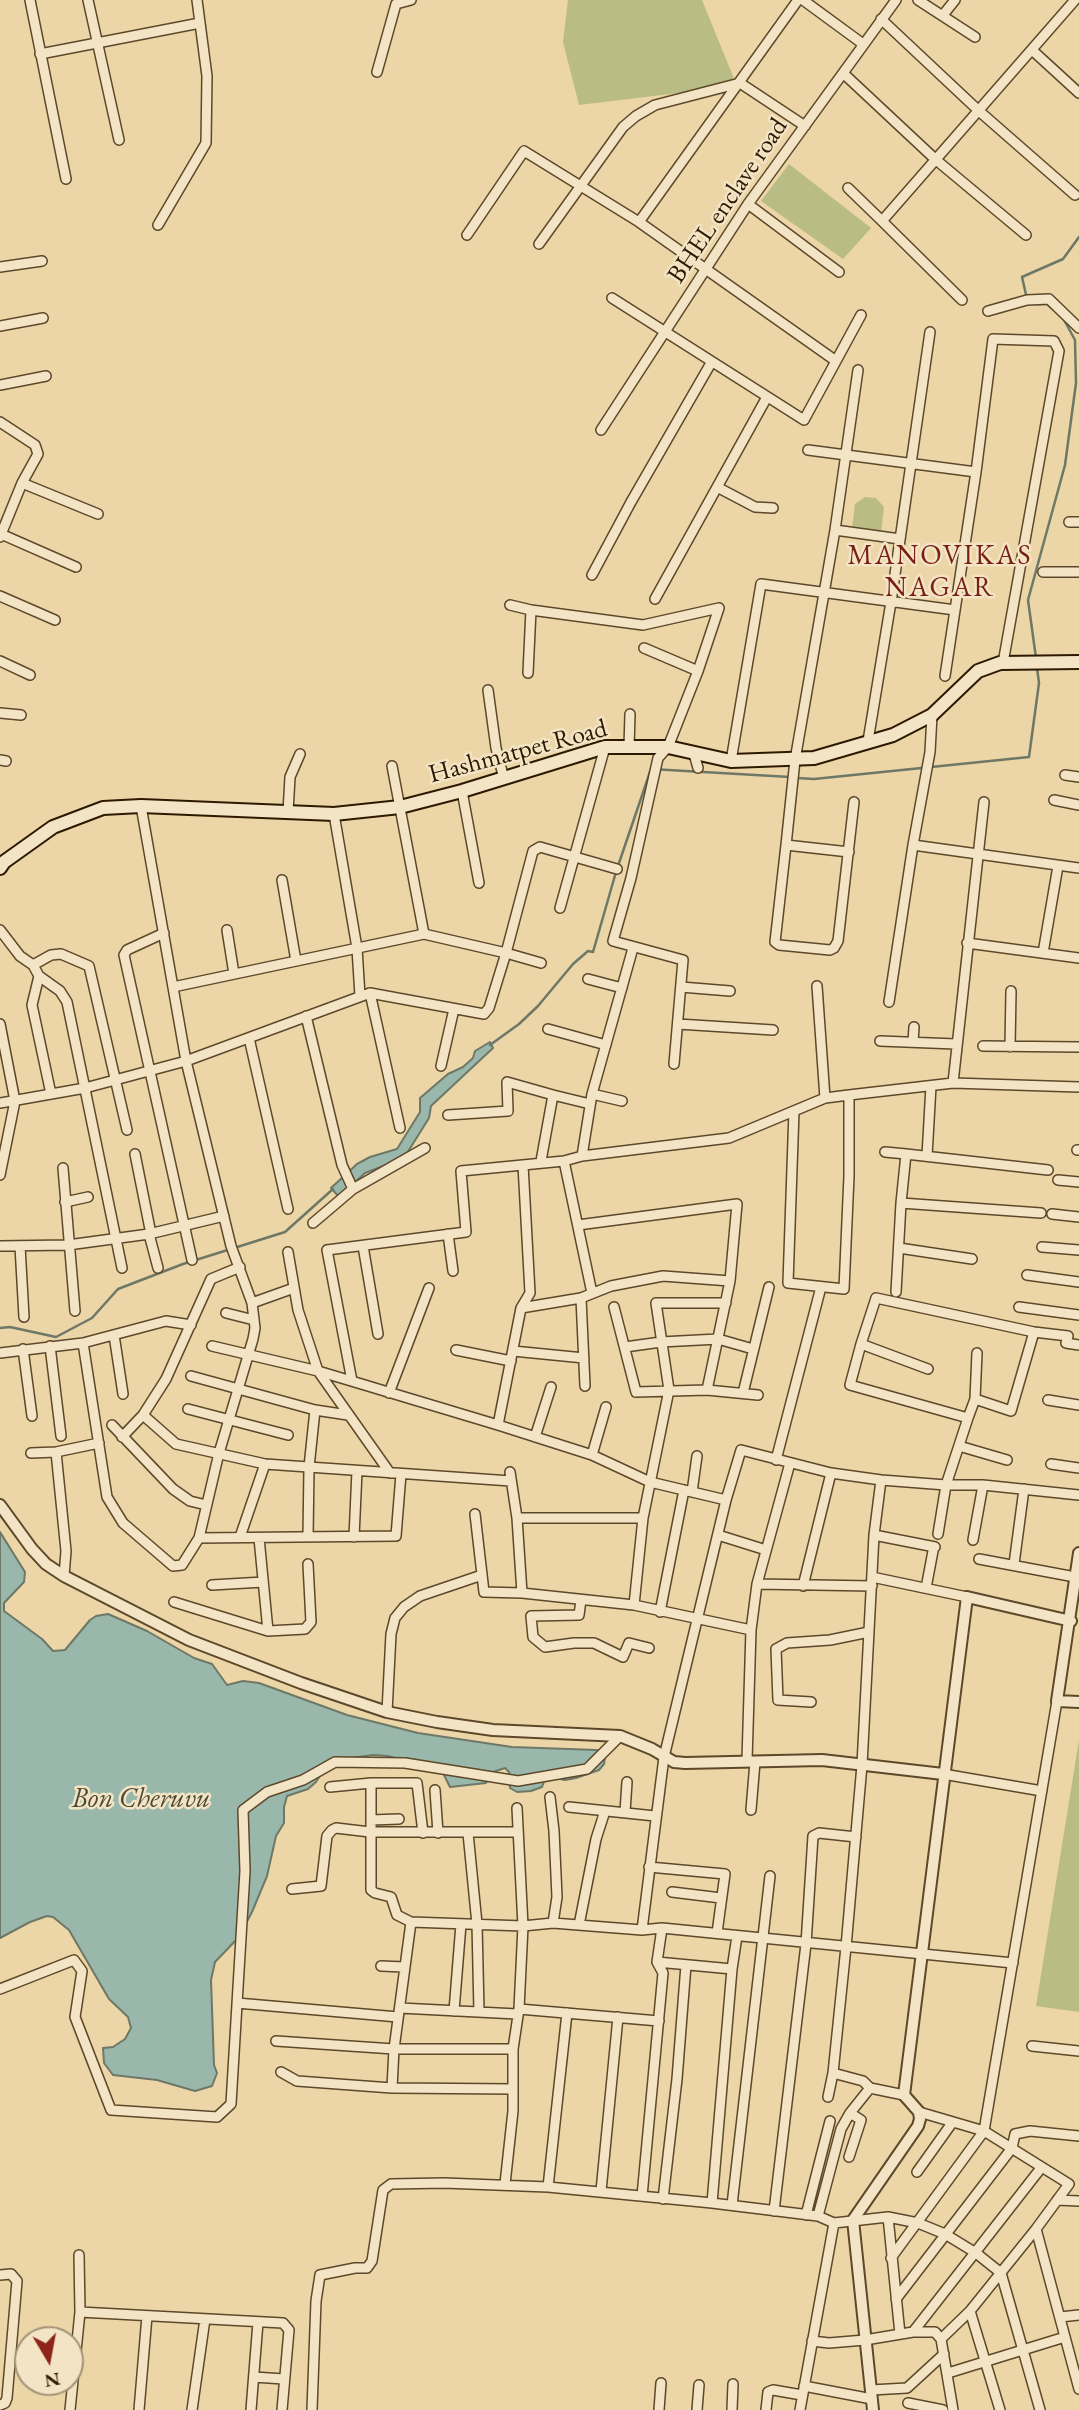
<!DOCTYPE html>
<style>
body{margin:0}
#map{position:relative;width:1079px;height:2410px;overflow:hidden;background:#ecd5a6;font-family:"EB Garamond",serif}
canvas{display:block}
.north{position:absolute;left:14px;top:2326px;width:70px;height:70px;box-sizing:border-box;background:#f3e4c5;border:2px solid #a49376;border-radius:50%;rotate:170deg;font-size:19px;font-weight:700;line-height:28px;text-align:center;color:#2d1900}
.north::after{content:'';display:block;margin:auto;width:24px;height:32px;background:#8f2418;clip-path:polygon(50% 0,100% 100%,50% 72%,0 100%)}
</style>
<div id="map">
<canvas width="1079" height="2410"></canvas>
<div class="north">N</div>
</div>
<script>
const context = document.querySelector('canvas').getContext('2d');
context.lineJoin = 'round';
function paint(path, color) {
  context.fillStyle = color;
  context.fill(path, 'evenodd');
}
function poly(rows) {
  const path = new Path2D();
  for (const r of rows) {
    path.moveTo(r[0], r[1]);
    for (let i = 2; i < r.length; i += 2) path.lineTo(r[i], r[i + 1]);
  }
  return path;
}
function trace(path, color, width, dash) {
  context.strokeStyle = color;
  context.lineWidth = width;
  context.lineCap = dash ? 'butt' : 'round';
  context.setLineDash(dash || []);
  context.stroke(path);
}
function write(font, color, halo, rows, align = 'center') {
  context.font = font + ' "EB Garamond",serif';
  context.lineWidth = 5;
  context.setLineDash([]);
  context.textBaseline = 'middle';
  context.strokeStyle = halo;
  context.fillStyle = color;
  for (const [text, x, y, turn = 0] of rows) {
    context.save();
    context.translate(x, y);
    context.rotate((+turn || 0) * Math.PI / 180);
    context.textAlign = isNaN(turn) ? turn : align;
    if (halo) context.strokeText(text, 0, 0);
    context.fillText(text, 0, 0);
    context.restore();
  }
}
const green = poly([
 [568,0,702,0,737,86,579,105,563,42],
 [789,164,871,228,843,259,761,201],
 [865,497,876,498,884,507,881,533,852,528,855,504],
 [1079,1740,1079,2012,1036,2006]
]);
const water = poly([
 [490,1042,493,1048,431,1106,429,1118,404,1158,365,1173,339,1197,331,1188,357,1164,370,1157,397,1149,420,1112,420,1098,448,1074,463,1067,473,1058,475,1051,490,1042],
 [0,1532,25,1572,24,1582,4,1603,4,1611,42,1639,53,1651,65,1650,90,1620,96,1616,108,1614,147,1631,194,1658,212,1664,227,1685,243,1681,259,1683,347,1715,418,1733,512,1747,597,1750,605,1757,604,1764,599,1770,576,1778,565,1780,546,1776,542,1787,531,1791,517,1792,510,1788,509,1772,505,1768,493,1772,486,1783,450,1787,442,1771,388,1756,373,1755,336,1760,326,1766,316,1782,308,1789,287,1796,284,1807,284,1823,276,1836,267,1876,252,1912,239,1937,215,1962,211,1980,214,2065,217,2073,212,2086,195,2091,157,2080,113,2075,104,2063,103,2048,113,2047,125,2039,131,2028,128,2017,109,1999,69,1930,53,1917,47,1916,30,1922,0,1938,0,1532]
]);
const stream = poly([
 [1027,299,1022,277,1063,259,1079,237],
 [1036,304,1047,304,1063,318,1075,340,1076,383,1065,465,1028,600,1036,658],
 [797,778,814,779,1029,757,1039,683,1037,668],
 [618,866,651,769,790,777],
 [490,1045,519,1024,538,1006,573,964,588,951,593,952,616,872],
 [0,1328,10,1327,56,1337,92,1318,118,1289,183,1264,285,1232,333,1189]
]);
const minor = poly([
 [30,0,66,179],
 [88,0,119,140],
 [803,0,863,44],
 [918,0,975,37],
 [943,15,955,0],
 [881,19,979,111,1075,195],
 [1032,50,1079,93],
 [40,54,200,23],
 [377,72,396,4,411,0],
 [843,73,935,159,1026,235],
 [848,188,882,221],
 [748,204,839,272],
 [639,222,798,0],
 [158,225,206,143,207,76,197,0],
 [467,235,524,151,639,222,836,361],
 [539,244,623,127,636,116,655,105,740,83,805,126],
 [0,267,42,261],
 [612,298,804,420,861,315],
 [962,300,882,221,1075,0],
 [988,311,1027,300,1049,299,1079,328],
 [0,326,43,318],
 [0,385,46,376],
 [0,422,35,445,38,454,22,483,0,537],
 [601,430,748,204,896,0],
 [808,450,976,472],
 [22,483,98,514],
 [717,487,755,507,773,508],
 [1069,522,1079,522],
 [835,530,900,539],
 [1,534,76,567],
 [1043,572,1079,572],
 [592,575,631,502,711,363],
 [0,596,55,620],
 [655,599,767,397],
 [510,605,531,610],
 [644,648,698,671],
 [0,661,30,675],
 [528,673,531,610,643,625,719,608],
 [945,676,976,472,993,339,1054,341,1059,351,1003,663],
 [488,690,496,748,504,779],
 [0,713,21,715],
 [868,741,891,602,930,332],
 [629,747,630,714],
 [694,754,698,768],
 [0,760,6,761],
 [731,761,761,584,955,610],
 [392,766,424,934],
 [1065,775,1079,777],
 [462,791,479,883],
 [1054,800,1079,805],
 [141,806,186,1061,231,1246,252,1303,255,1328,253,1339,219,1453,199,1538],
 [288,812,290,777,300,754],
 [334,814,357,948,360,996],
 [786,845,775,942,779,945,830,950,834,948,838,941,854,802],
 [913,845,1079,868],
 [849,852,786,845,795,760,835,530,858,370],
 [282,880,296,961],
 [560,908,605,747],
 [0,930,20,956,33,965,51,955,61,954,89,966,127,1130],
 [227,930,234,974],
 [164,933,127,950,124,955,192,1260],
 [967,943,1079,958],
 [1043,953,1058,866],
 [541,963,506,953,533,851,540,847,617,869],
 [33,965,39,976,60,991,67,1002,122,1268],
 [39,976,32,1005,51,1094],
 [588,979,622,988],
 [817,986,825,1098],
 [681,987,730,991],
 [370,993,400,1128],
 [889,1002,913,845,930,752,932,715],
 [306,1016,342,1165,353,1189],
 [678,1024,773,1030],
 [548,1029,606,1045],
 [249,1038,288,1209],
 [880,1041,956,1044],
 [913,1042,914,1027],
 [983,1046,1079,1047],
 [1010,1047,1011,991],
 [674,1064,683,960,613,941,631,878,658,758,668,747,698,671,719,608],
 [441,1066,454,1009],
 [953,1083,984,802],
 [592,1094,622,1101],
 [553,1095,590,1104],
 [0,1103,85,1088,186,1061,370,993,484,1014,489,1008,506,953,424,934,173,987],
 [794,1111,788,1283,844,1289,849,1176,849,1095],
 [448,1115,508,1111,507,1082,553,1095,541,1161],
 [1077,1150,1079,1150],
 [885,1152,906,1154],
 [135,1154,151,1234],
 [582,1156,592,1094,633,948],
 [927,1156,931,1086],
 [564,1161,592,1293],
 [63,1168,75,1311],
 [0,1175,15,1101,0,1024],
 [1058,1180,1079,1182],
 [65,1202,88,1197],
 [901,1203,1041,1213],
 [1052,1214,1079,1217],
 [313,1223,353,1189,425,1148],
 [578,1225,737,1204,730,1281,707,1390],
 [149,1234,224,1216],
 [448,1234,453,1271],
 [0,1246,68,1245,149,1234,158,1268],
 [20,1246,24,1317],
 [363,1246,378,1334],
 [1042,1247,1079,1250],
 [899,1248,972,1259],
 [288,1252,298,1310,318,1371,390,1473],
 [1027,1275,1079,1282],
 [896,1292,901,1203,906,1154,1048,1170],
 [581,1298,585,1386],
 [252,1303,294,1288],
 [614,1307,636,1392,707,1390,758,1395],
 [1019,1307,1079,1315],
 [521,1308,581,1298,611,1286,663,1276,730,1281],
 [226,1313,254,1320],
 [114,1335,123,1394],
 [83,1343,107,1497,123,1523,173,1566,182,1565,199,1538,396,1536,401,1474],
 [861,1344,850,1385,968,1418,946,1485,938,1534],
 [50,1346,61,1436],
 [212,1346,318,1371,498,1425,592,1455,650,1482,726,1500],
 [625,1347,661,1342,718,1339,753,1349],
 [23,1349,32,1416],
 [456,1350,511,1361],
 [513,1351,584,1358],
 [0,1353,83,1343,166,1321,191,1325],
 [928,1369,861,1344,876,1298,1034,1332,1068,1336,1066,1343,1079,1345],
 [191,1376,315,1410,348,1415],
 [352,1381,327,1250,466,1232,461,1171,564,1161,582,1156,729,1138,825,1098,849,1095,953,1083,1079,1087],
 [389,1393,429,1288],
 [743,1393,769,1287],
 [975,1399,977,1353],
 [1048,1400,1079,1405],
 [188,1409,288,1435],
 [143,1415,176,1444,265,1464,511,1481],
 [968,1418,975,1399,1011,1411,1034,1332],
 [112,1425,173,1489,190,1501,206,1505],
 [498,1425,521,1308,530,1293,523,1165],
 [122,1437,143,1415,166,1379,211,1279,240,1267],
 [535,1437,551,1387],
 [959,1446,1007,1460],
 [56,1452,66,1551,64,1576],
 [31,1453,56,1452,99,1443],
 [592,1455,606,1407],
 [776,1460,821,1287],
 [1051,1464,1079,1468],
 [510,1472,517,1518,522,1593],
 [692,1492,697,1456],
 [475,1514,484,1592,522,1593,634,1605,751,1630],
 [517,1518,643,1518],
 [718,1535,766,1550],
 [874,1535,935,1547],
 [240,1537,265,1464],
 [308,1537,309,1467,315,1410],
 [354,1537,357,1471],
 [259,1538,268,1631],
 [973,1540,983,1485],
 [979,1559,1075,1577],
 [1014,1564,1024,1489],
 [872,1577,967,1597],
 [757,1584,872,1586],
 [212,1585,263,1582],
 [803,1586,831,1473],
 [926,1588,933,1551],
 [581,1600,579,1615,531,1616,533,1637,545,1647,574,1643,594,1643,623,1657,629,1643,649,1648],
 [174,1602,268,1631,305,1629,311,1622,308,1564],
 [634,1605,643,1518,669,1390,656,1303,726,1303],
 [660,1612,684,1490],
 [811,1702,778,1700,776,1649,787,1643,830,1640,869,1632],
 [387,1712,391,1634,395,1618,404,1607,420,1596,482,1575],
 [747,1760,751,1630,757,1584,790,1463],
 [943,1774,1042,1791],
 [330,1787,371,1783],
 [435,1790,438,1833],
 [550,1797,554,1831,557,1897,553,1923],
 [569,1807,655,1816],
 [517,1808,523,1926,519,2009],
 [751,1810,755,1762],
 [625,1812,627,1782],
 [371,1820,399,1819],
 [423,1833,417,1783,371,1783,371,1890,375,1893,391,1897,397,1915,411,1922,523,1926,553,1923,642,1930,662,1928,1013,1963],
 [468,1833,477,1924,479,2012],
 [649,1867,725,1874,717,1933],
 [292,1889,321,1886,327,1836,332,1830,336,1828,370,1832,518,1832],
 [672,1892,721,1898],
 [579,1925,596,1839,605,1811],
 [642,1930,664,1757,726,1500,741,1450,831,1473,881,1480,946,1485,983,1485,1079,1495],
 [657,1962,732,1969],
 [381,1966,404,1967],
 [0,1989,74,1960,82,1971,75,2017,111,2110,217,2117,231,2104,245,1871,243,1810,267,1792,303,1780,335,1762,405,1763,518,1781,587,1769,620,1736],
 [237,2003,398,2017],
 [400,2008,517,2014],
 [454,2011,461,1924],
 [276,2041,394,2049,513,2049],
 [1032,2046,1079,2051],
 [281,2072,297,2081,392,2088,394,2049,411,1922],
 [833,2073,863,2081,870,2088,904,2095],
 [392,2088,513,2089],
 [828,2097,833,2073,846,1947,862,1765,874,1535,881,1480],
 [919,2112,984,2131,1069,2184,1036,2229,970,2311,941,2339,953,2410],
 [849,2157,861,2120,850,2113],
 [917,2172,952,2123],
 [505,2184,513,2111,513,2049,519,2009,659,2021],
 [548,2187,567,2013],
 [601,2191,618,2017],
 [642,2196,663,1973,657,1962,662,1928],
 [663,2199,677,2079,686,1965],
 [1057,2200,1079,2201],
 [712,2203,732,1969,737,1936],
 [732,2205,770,1876],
 [774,2211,806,1944,813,1836,819,1833,856,1837],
 [806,2215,830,2121],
 [818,2216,841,2129,850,2113,870,2088],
 [888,2217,900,2334],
 [1036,2229,1079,2389],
 [891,2258,984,2131,1057,1701],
 [0,2275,11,2274,17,2281,7,2398,5,2403,0,2405],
 [896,2299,1012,2148,1015,2134,1030,2131,1079,2136],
 [970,2311,1000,2410],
 [80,2312,283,2323,289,2330,282,2410],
 [1060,2317,1079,2315],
 [913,2332,1041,2168],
 [812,2341,829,2343,865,2340,913,2332,935,2332,941,2339],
 [948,2373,1065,2337],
 [254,2377,284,2379],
 [804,2386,872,2399],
 [871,2390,907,2388,944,2354],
 [908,2403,943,2410],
 [70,2410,80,2312,79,2255],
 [139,2410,147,2316],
 [192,2410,205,2319],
 [251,2410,258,2322],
 [312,2410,316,2301,320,2275,355,2268,367,2268,372,2261,383,2190,391,2184,444,2183,548,2187,712,2203,818,2216,834,2223,888,2217,918,2223,945,2234,976,2253,1001,2273,1040,2410],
 [659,2410,661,2383],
 [697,2410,699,2385],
 [732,2410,733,2384],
 [766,2410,768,2392,773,2390,802,2395],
 [800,2410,834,2223]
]);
const tertiary = poly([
 [0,1505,32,1549,46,1564,64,1576,189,1640,301,1683,387,1712,437,1722,493,1730,620,1736,652,1749,674,1762,685,1763,822,1760,943,1774],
 [1079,1553,1057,1701,1079,1702],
 [873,2410,853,2220,918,2126,920,2119,919,2112,904,2095,967,1597,1071,1621]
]);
const secondary = poly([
 [0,868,4,862,53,827,103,808,141,806,334,814,400,807,462,791,605,747,668,747,731,761,814,758,893,735,932,715,978,671,1000,663,1079,662]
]);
const streetNames = [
 ["BHEL enclave road",728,201,-56],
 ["Hashmatpet Road",518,752,-15]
];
const neighbourhoodNames = [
 ["MANOVIKAS",940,556],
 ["NAGAR",940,588]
];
const waterNames = [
 ["Bon Cheruvu",141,1799]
];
paint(green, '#b9bd85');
paint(water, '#99b8ab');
trace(water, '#6e7867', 2);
trace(stream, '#6e7867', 2.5);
trace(minor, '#5d482a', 12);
trace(tertiary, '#5d482a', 14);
trace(secondary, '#2d1900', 16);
trace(minor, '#f3e4c5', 9);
trace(tertiary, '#f3e4c5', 10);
trace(secondary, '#f3e4c5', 12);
write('26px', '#2d1900', '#f3e4c5', streetNames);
context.letterSpacing = '2px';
write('28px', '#7a1f14', '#f3e4c5', neighbourhoodNames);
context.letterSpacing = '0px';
write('italic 28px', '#4d4933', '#f3e4c5', waterNames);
</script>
